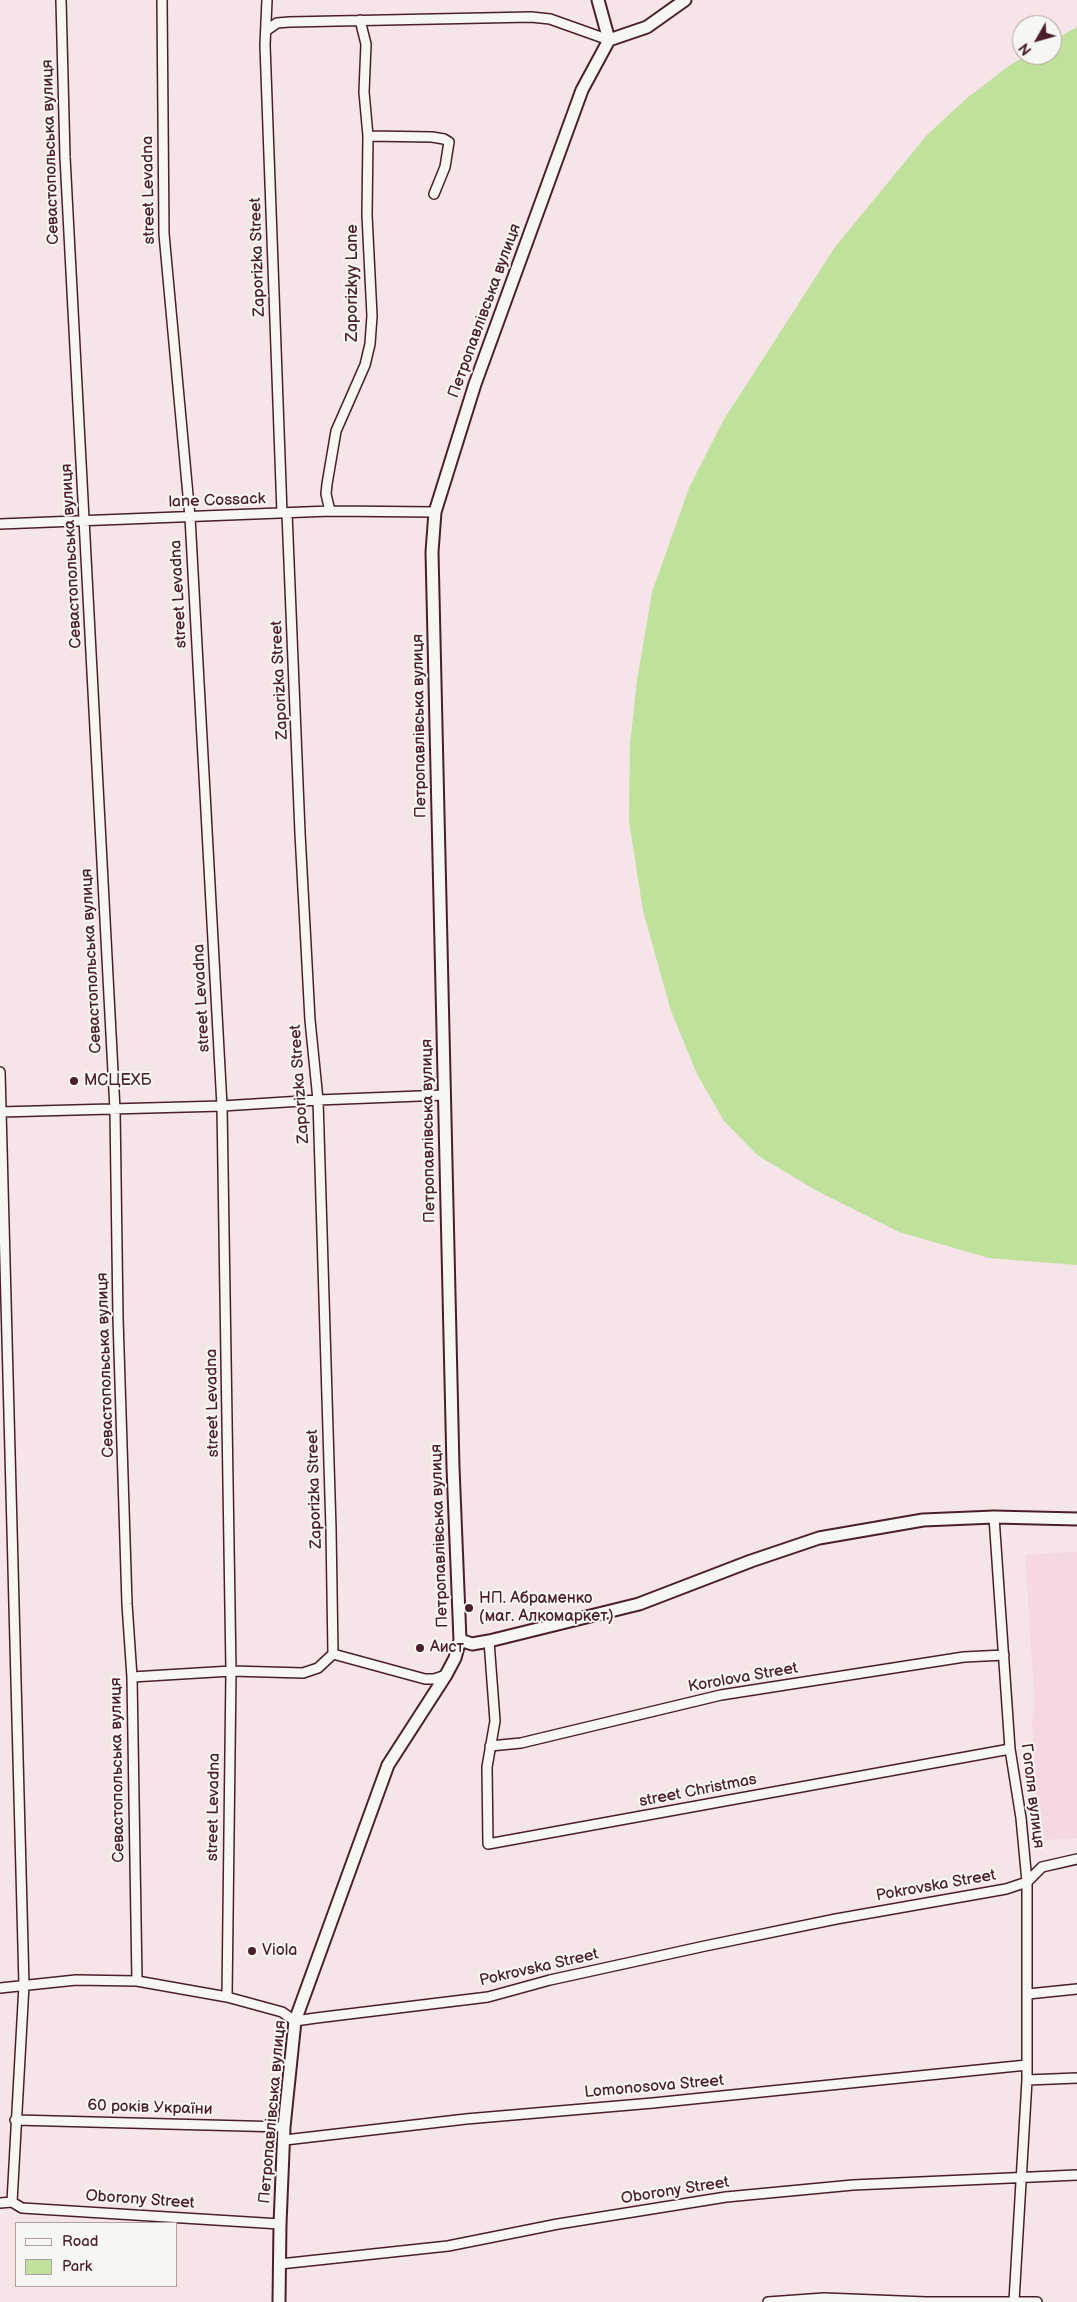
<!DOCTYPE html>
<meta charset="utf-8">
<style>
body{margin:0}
#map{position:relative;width:1077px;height:2302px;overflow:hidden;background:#f5e4e8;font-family:"Balsamiq Sans",sans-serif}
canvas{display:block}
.legend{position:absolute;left:15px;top:2222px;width:162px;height:65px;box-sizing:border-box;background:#f6f6f2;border:1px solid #b1a0a2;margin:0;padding:6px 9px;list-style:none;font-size:15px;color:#4a1f2b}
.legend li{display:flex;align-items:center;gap:10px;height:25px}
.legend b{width:25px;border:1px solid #b1a0a2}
.north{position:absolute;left:1012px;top:15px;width:50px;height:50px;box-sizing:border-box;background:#f6f6f2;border:1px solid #b1a0a2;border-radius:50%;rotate:232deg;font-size:14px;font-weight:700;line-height:20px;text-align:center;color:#4a1f2b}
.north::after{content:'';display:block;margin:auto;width:18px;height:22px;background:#4a1f2b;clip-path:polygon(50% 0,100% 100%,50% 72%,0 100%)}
</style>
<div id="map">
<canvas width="1077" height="2302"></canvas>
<ul class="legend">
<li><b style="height:6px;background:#f6f6f2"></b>Road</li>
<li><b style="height:14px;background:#c0e19b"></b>Park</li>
</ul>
<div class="north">N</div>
</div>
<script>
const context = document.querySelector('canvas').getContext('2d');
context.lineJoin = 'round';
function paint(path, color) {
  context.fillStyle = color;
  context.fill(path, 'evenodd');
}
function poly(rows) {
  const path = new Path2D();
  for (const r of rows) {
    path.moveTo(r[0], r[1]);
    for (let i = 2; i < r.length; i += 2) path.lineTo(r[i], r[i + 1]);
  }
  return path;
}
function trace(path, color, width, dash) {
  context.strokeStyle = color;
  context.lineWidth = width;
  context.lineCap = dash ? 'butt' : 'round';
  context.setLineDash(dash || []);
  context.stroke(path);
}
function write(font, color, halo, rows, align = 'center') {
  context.font = font + ' "Balsamiq Sans",sans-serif';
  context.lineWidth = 4;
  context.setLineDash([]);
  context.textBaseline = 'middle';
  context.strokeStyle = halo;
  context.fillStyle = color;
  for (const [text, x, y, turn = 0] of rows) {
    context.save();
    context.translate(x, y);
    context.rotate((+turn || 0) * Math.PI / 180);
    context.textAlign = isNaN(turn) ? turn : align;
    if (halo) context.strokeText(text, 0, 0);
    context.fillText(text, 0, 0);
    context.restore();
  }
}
const built = poly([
 [1077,1552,1077,1838,1038,1840,1032,1719,1035,1705,1025,1555]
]);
const green = poly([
 [1077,27,1077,1265,989,1258,899,1232,817,1191,757,1155,724,1121,697,1074,671,1011,643,911,629,821,630,744,637,681,652,592,689,488,723,421,835,247,927,135,967,98,1010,65,1028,55,1052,55,1052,41]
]);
const minor = poly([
 [61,0,65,157,115,1110,118,1318,127,1604,132,1677,137,1981],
 [162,0,164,234,190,517,222,1106,231,1671,227,1997],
 [267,0,265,45,282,513],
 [267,30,277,23,289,22,531,17,550,19,609,40],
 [368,136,432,137,444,139,449,142,445,167,434,194],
 [330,511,326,494,327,484,336,431,365,365,370,344,372,316,367,215,368,136,364,92,366,44,360,20],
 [287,513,300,833,310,1020,318,1100,331,1529,333,1654],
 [0,524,330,511,435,512],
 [0,1072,24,1985,12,2202],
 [0,1112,222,1106,318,1100,445,1095],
 [994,1517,1010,1749,1021,1818,1027,1882,1027,2080,1014,2301],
 [489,1641,495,1721,487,1767,488,1844,1010,1749],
 [333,1654,425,1679,434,1679,446,1675],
 [132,1677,231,1671,303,1673,318,1668,333,1654],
 [490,1746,521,1743,721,1695,964,1657,1004,1655],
 [0,1988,76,1980,137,1981,227,1997,282,2012,295,2021,316,2018,488,1997,550,1980,705,1946,836,1919,1006,1889,1027,1882,1042,1867,1077,1859],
 [1028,1994,1077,1989],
 [1027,2080,1077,2078],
 [15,2120,284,2127],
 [285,2140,466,2119,653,2103,1027,2065],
 [0,2203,12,2202,22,2208,280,2224],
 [280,2264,448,2246,558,2224,726,2197,853,2185,1077,2175],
 [768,2302,824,2298,926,2302,1037,2302]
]);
const tertiary = poly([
 [598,0,609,40],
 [460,1640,472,1644,489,1641,639,1604,751,1561,819,1538,923,1520,994,1517,1077,1519],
 [279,2302,280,2224,284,2127,295,2021,388,1765,446,1675,455,1658,460,1640,453,1467,432,552,435,512,475,384,582,90,609,40,647,27,685,0]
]);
const markers = [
 [74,1081,5,"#4a1f2b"],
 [469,1608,5,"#4a1f2b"],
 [420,1648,5,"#4a1f2b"],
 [252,1951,5,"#4a1f2b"]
];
const streetNames = [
 ["Севастопольська вулиця",51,152,-92],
 ["street Levadna",149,190,-91],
 ["Zaporizka Street",258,257,-92],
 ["Zaporizkyy Lane",353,283,-90],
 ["Петропавлівська вулиця",485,311,-70],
 ["lane Cossack",217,501,-2],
 ["Севастопольська вулиця",72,556,-93],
 ["street Levadna",179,594,-93],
 ["Zaporizka Street",280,680,-93],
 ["Петропавлівська вулиця",420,726,-91],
 ["Севастопольська вулиця",92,961,-93],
 ["street Levadna",202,998,-93],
 ["Zaporizka Street",300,1084,-94],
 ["Петропавлівська вулиця",429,1131,-91],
 ["Севастопольська вулиця",106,1365,-92],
 ["street Levadna",213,1403,-91],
 ["Zaporizka Street",315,1489,-92],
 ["Петропавлівська вулиця",440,1536,-92],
 ["Korolova Street",743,1678,-10],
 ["Севастопольська вулиця",118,1770,-91],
 ["street Christmas",698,1791,-11],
 ["Гоголя вулиця",1032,1796,83],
 ["street Levadna",214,1807,-89],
 ["Pokrovska Street",936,1886,-10],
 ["Pokrovska Street",539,1968,-13],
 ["Lomonosova Street",654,2087,-5],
 ["60 років України",150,2108,2],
 ["Петропавлівська вулиця",273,2112,-85],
 ["Oborony Street",675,2191,-9],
 ["Oborony Street",140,2200,4]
];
const poiNames = [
 ["МСЦЕХБ",84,1081],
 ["НП. Абраменко",479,1599],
 ["(маг. Алкомаркет)",479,1617],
 ["Аист",430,1648],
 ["Viola",262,1951]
];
paint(built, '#f5d8e1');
paint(green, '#c0e19b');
trace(minor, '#4a1f2b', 12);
trace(tertiary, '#4a1f2b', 15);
trace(minor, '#f6f6f2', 9);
trace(tertiary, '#f6f6f2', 11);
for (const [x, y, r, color] of markers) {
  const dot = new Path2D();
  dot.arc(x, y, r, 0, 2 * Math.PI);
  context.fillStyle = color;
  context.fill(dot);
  trace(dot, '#f6f6f2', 2);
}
write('16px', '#4a1f2b', '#f6f6f2', streetNames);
write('16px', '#4a1f2b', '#f6f6f2', poiNames, 'left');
</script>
